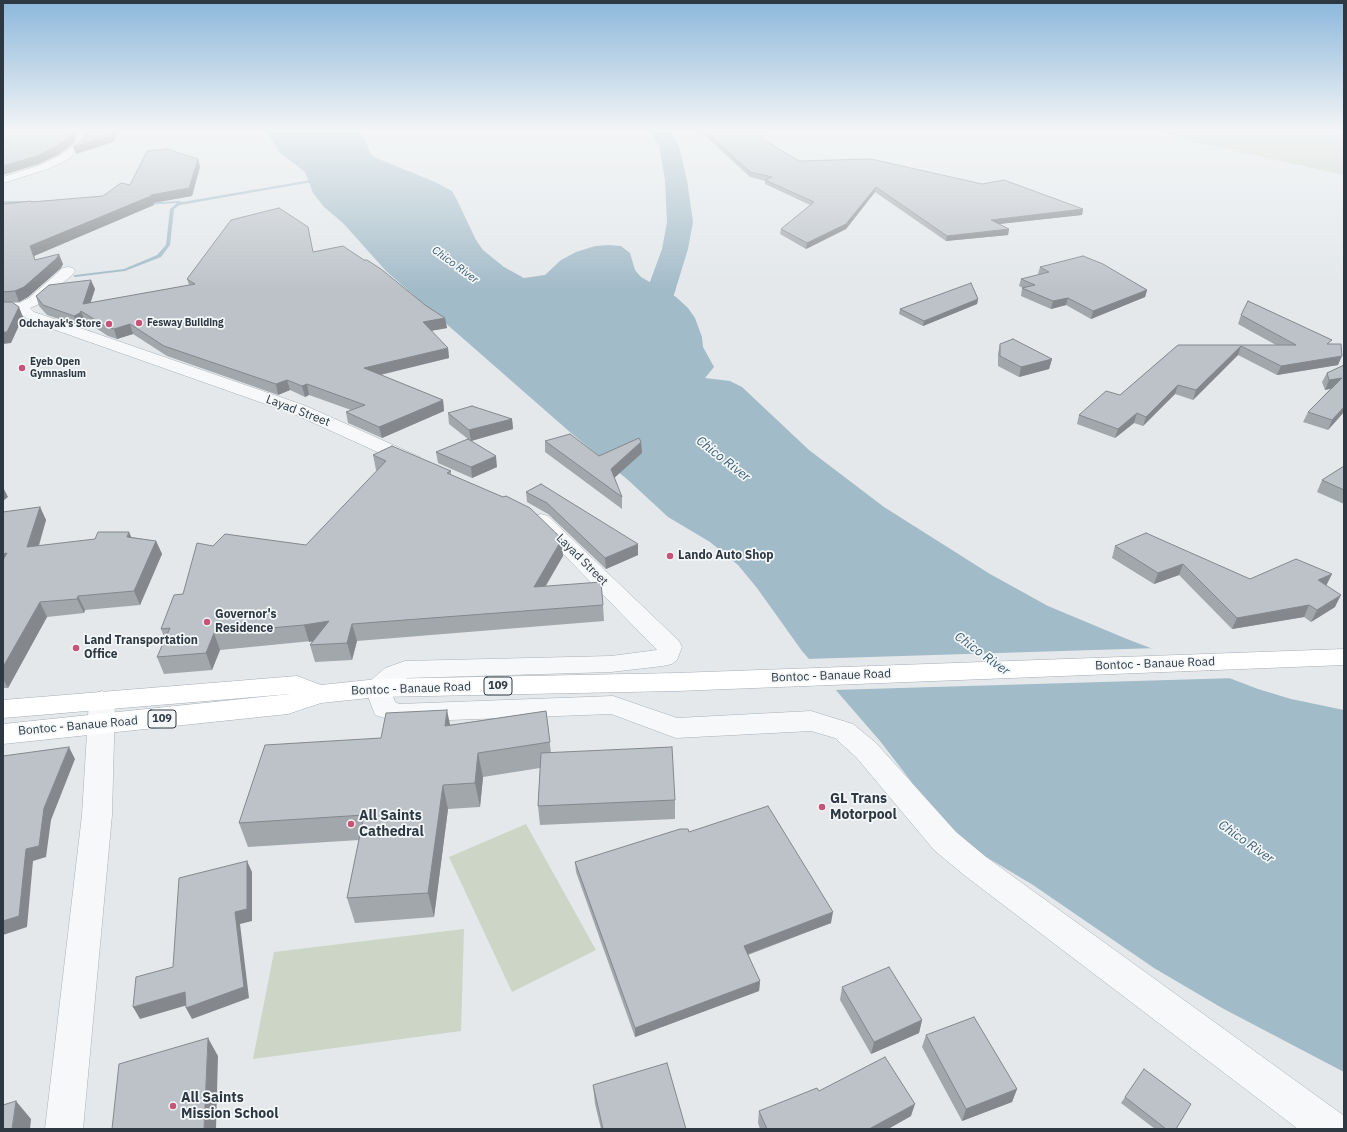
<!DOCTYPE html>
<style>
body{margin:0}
#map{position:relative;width:1347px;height:1132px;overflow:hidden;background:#e4e8eb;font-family:"IBM Plex Sans",sans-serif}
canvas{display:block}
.frame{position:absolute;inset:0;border:4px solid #2d3843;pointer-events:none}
</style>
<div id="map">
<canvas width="1347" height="1132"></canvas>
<div class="frame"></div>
</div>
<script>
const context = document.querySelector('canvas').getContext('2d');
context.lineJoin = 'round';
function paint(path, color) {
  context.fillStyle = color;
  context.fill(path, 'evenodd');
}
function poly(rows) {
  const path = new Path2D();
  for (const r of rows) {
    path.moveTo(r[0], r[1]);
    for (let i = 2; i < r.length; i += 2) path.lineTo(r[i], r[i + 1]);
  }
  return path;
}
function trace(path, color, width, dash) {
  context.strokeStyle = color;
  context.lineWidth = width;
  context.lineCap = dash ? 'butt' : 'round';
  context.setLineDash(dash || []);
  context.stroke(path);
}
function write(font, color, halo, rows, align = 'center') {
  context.font = font + ' "IBM Plex Sans",sans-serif';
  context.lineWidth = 3.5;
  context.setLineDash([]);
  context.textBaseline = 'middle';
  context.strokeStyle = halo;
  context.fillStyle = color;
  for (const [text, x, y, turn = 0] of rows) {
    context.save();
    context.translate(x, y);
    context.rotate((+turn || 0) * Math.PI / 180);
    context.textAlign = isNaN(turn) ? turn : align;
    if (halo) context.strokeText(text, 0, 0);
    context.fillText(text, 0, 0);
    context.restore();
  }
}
const green = poly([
 [1160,131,1344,131,1344,175,1185,140],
 [526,824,596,950,512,992,449,857],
 [464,929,461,1031,253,1059,274,952]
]);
const water = poly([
 [266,131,358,131,365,139,370,153,374,157,435,182,452,191,457,200,476,240,483,250,504,267,524,278,545,275,561,260,576,252,595,246,609,245,621,246,630,253,635,270,641,277,676,297,688,308,695,318,702,337,703,347,714,367,705,378,730,381,742,387,809,450,884,507,990,574,1048,606,1127,639,1258,689,1291,699,1344,710,1344,1072,1222,1008,1154,968,1033,885,983,855,944,824,880,741,802,651,757,588,738,565,710,542,668,517,628,480,571,433,386,271,343,223,324,207,313,193,305,172,279,152]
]);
const pier = poly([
 [1158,648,1236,678,833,690,806,659]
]);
const stream = poly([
 [317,179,318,181,180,205,174,209,170,245,161,257,125,271,75,277,73,276,75,275,124,269,157,255,166,245,170,209,177,203,144,205,143,205,143,203,180,201,182,202,317,179],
 [3,201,50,201,52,202,50,203,3,203,3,201]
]);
const river = poly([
 [650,131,670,131,679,146,687,180,693,222,688,249,657,350,653,357,641,360,629,357,625,350,662,249,667,222,665,180,659,146,650,131]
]);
const minor = poly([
 [68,267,73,268,75,271,73,274,39,304,30,308,34,312,306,406,420,457,422,461,420,465,413,467,406,465,294,414,30,321,17,311,3,311,3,303,19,303,29,298,63,268,68,267],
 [541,514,548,516,679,641,682,647,677,660,672,664,663,666,611,672,407,678,391,690,395,702,399,704,613,696,677,718,811,711,853,724,876,743,956,832,986,857,1343,1115,1344,1129,1298,1129,964,875,934,850,856,757,835,738,811,731,676,738,611,714,397,722,375,715,365,688,369,682,385,668,405,661,611,656,657,650,534,524,531,520,534,516,541,514],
 [102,691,111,694,115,700,112,815,83,1129,45,1129,82,815,89,700,93,694,102,691]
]);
const major = poly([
 [1344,649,1344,665,677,691,378,697,321,703,288,714,3,744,3,724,290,694,3,718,3,700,297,676,321,685,378,679,677,673,1344,649]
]);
const highway = poly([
 [79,131,89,131,85,145,67,160,48,169,3,183,3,177,40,165,59,156,75,144,79,131]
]);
const wall = poly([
 [700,131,757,131,769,143,799,161,1083,209,1082,215,999,224,1009,229,1008,235,946,241,875,192,846,229,806,249,780,234,781,229,810,205,765,184,765,181,750,177],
 [198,159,200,167,192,196,153,203,154,205,34,256,35,260,63,264,61,268,28,297,19,302,3,302,3,204,31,201,32,202,103,196,130,185],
 [313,252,425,305,445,318,447,328,431,331,448,348,449,358,381,375,443,400,444,411,382,438,348,423,346,412,351,410,309,395,305,397,290,390,278,395,167,356,133,334,117,339,108,336,85,321,84,323,77,325,47,315,39,306,36,296,95,289,90,303,189,285,187,279],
 [1040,267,1147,290,1145,297,1091,319,1066,305,1051,309,1021,296,1022,288,1023,288,1019,286,1021,279,1039,275,1038,274],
 [978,299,977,304,923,326,899,314,900,309],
 [1241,315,1330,344,1338,365,1277,375,1238,355,1193,400,1175,394,1143,426,1134,423,1115,438,1077,424,1079,415,1120,395,1178,345,1276,345,1238,324],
 [1000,344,1052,359,1049,369,1019,377,998,366,998,354],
 [1344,365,1344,412,1328,430,1303,422,1308,412,1331,388,1325,390,1322,382,1327,373],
 [448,413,512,419,513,429,471,441,497,467,472,478,438,463,436,452,468,439,449,424],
 [545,441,599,456,641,442,642,453,614,478,622,497,622,509,545,452],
 [373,455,451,471,451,475,563,556,546,586,603,605,604,621,357,641,352,660,315,662,310,645,312,641,220,650,212,670,164,674,157,657,165,639,161,629,183,594,213,546,306,545,377,471,376,470],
 [1344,466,1344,504,1317,492,1322,480],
 [541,484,638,555,606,569,548,514,527,502,526,492],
 [40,507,46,520,39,546,131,537,156,541,162,554,140,605,85,610,84,613,47,617,8,688,3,688,3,512],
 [1115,546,1250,579,1326,586,1335,607,1311,622,1304,617,1232,629,1179,575,1154,584,1112,558],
 [546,711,551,753,675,800,675,819,540,825,538,806,540,768,483,777,480,807,448,809,434,917,355,923,347,898,359,840,248,847,239,823,381,738,450,725],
 [689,832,831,923,748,955,760,981,759,991,635,1037,576,872,575,862],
 [842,987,922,1020,919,1033,871,1054,840,1000],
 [926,1035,1017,1089,1012,1102,962,1121,922,1047],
 [593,1085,686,1129,601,1129,595,1104],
 [1125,1097,1176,1129,1155,1129,1121,1103],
 [759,1111,911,1116,888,1129,760,1129,758,1123]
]);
const shadedWall = poly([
 [73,131,78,131,74,143,58,155,39,164,3,175,3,166],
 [113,131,119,131,114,142,76,154,73,147],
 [198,159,200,167,192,196,153,203,151,195],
 [876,187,875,192,846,229,806,249,807,243],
 [151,196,154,205,34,256,38,269,30,246],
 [1083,209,1082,215,990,225,991,220],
 [1009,229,1008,235,946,241,947,236],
 [59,254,63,264,61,268,28,297,19,302,15,291],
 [91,280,95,289,87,314,83,304],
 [1147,290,1145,297,1091,319,1093,311],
 [1068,298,1066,305,1051,309,1053,301],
 [978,299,977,304,923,326,924,321],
 [19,307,23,317,11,343,3,344,3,332],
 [81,311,85,321,84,323,77,325,74,316],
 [445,318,447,328,424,332,423,322],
 [130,324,133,334,117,339,114,329],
 [1241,346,1238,355,1193,400,1196,390],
 [448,348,449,358,366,378,364,368],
 [1342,356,1338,365,1277,375,1281,366],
 [1052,359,1049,369,1019,377,1021,367],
 [1342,378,1338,387,1325,390,1329,380],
 [287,380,290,390,278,395,276,384],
 [307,384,309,395,305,397,302,386],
 [1178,385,1175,394,1143,426,1146,417],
 [443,400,444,411,382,438,379,427],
 [1344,407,1344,412,1328,430,1332,420],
 [1137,413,1134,423,1115,438,1118,429],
 [512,419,513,429,471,441,469,430],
 [641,442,642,453,612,480,611,469],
 [496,456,497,467,472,478,471,467],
 [3,487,8,497,3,501],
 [40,507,46,520,34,561,27,547],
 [129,532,135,545,127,537],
 [562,539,563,556,535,603,534,587],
 [156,541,162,554,140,605,134,591],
 [638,544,638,555,606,569,605,558],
 [7,553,3,569,3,554],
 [1183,564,1179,575,1154,584,1158,573],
 [1332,574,1326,586,1318,580],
 [1341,595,1335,607,1311,622,1317,610],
 [78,596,85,610,84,613,77,599],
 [40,602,47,617,8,688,3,679,3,667],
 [1309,605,1304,617,1232,629,1237,618],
 [329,621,334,638,309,642,304,625],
 [352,624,357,641,352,660,347,643],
 [214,633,220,650,212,670,206,653],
 [447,710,452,734,445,726],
 [69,747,75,759,51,820,46,857,33,861,27,927,3,935,3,921,26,849,44,808],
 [478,753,483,777,480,807,475,783],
 [443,785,448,809,434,917,428,893],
 [247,861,252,872,252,921,240,924,249,998,192,1019,186,1008,235,912],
 [833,912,831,923,743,956,744,946],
 [760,981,759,991,635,1037,635,1028],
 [185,992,191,1004,140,1019,133,1007],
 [922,1020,919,1033,871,1054,874,1042],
 [208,1038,218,1056,216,1129,204,1129],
 [1017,1089,1012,1102,962,1121,966,1109],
 [16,1101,31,1119,30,1129,12,1129],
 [915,1104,911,1116,888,1129,869,1129]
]);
const building = poly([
 [3,131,73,131,71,136,55,147,37,156,3,166,3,131],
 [86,131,113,131,112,135,73,147,84,138,86,131],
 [705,131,757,131,769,143,799,161,871,159,982,184,1004,180,1083,209,991,220,1009,229,947,236,876,187,846,224,807,243,781,229,814,202,765,180,772,177,750,172,705,131],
 [167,149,198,159,189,188,151,195,151,196,30,246,35,260,59,254,57,258,24,287,15,291,3,292,3,204,31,201,31,202,103,196,121,183,130,185,147,151,167,149],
 [279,208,308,227,313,252,343,246,364,260,367,260,381,269,425,305,445,318,423,322,448,348,364,368,443,400,379,427,346,412,365,405,307,384,302,386,287,380,276,384,164,346,130,324,114,329,105,326,81,311,80,313,74,316,43,305,36,296,49,285,91,280,83,304,195,284,187,279,231,220,279,208],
 [1083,256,1103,264,1147,290,1093,311,1068,298,1053,301,1022,288,1035,285,1021,279,1049,272,1040,267,1083,256],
 [971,283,978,299,924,321,900,309,971,283],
 [1248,301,1332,340,1327,344,1341,344,1342,356,1281,366,1241,346,1196,390,1178,385,1146,417,1137,413,1118,429,1079,415,1106,391,1120,395,1178,345,1296,345,1241,315,1248,301],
 [3,302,12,302,19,307,7,332,3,332,3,302],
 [1013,339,1052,359,1021,367,1000,356,1000,344,1013,339],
 [1344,365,1344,407,1332,420,1308,412,1342,378,1329,380,1327,373,1344,365],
 [472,406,512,419,469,430,448,413,472,406],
 [570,434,599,456,639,438,641,442,611,469,622,497,545,441,570,434],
 [468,439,496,456,471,467,436,452,468,439],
 [392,446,451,471,447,473,503,497,506,496,530,508,562,539,534,587,601,582,603,605,352,624,347,643,310,645,329,621,304,625,214,633,206,653,157,657,170,628,161,629,174,595,183,594,197,543,213,546,225,534,306,545,386,461,373,455,392,446],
 [1344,466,1344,490,1322,480,1344,466],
 [541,484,638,544,605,558,547,503,526,492,541,484],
 [40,507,27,547,95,539,98,532,129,532,127,537,156,541,134,591,78,596,77,599,40,602,3,667,3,560,7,553,3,554,3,512,40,507],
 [1146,533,1250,579,1296,559,1332,574,1318,580,1341,595,1317,610,1309,605,1237,618,1183,564,1158,573,1115,546,1146,533],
 [447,710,445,726,546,711,550,742,478,753,475,783,443,785,428,893,347,898,364,815,239,823,265,745,381,738,386,713,447,710],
 [69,747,44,808,39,846,26,849,19,916,3,921,3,756,69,747],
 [672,747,675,800,538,806,541,753,672,747],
 [768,806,833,912,744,946,760,981,635,1028,575,862,680,829,688,829,689,832,768,806],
 [247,861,247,909,235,912,244,987,186,1008,185,992,133,1007,136,977,173,967,179,878,247,861],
 [889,967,922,1020,874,1042,842,987,889,967],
 [974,1017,1017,1089,966,1109,926,1035,974,1017],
 [208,1038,204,1129,112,1129,119,1064,208,1038],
 [885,1057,915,1104,869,1129,767,1129,759,1111,817,1088,819,1091,885,1057],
 [667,1063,686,1129,603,1129,593,1085,667,1063],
 [1144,1069,1191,1104,1176,1129,1166,1129,1125,1097,1144,1069],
 [16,1101,12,1129,3,1129,3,1105,16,1101]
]);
const markers = [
 [139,323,4,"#c75377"],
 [109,324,4,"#c75377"],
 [22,368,4,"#c75377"],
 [670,556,4,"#c75377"],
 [207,622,4,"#c75377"],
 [76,648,4,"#c75377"],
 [822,807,4,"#c75377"],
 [351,824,4,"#c75377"],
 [173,1106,4,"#c75377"]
];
const farPoinames = [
 ["Fesway Building",147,323],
 ["Odchayak's Store",101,324,"right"],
 ["Eyeb Open",30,362],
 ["Gymnasium",30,374]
];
const farWaternames = [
 ["Chico River",455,265,36]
];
const shields = [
 [498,686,28],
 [162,719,28]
];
const shieldNames = [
 ["109",498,686],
 ["109",162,719]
];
const streetNames = [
 ["Layad Street",298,411,21],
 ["Layad Street",582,560,45],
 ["Bontoc - Banaue Road",1155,664,-2],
 ["Bontoc - Banaue Road",831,676,-2],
 ["Bontoc - Banaue Road",411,689,-2],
 ["Bontoc - Banaue Road",78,726,-5]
];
const poiNames = [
 ["Lando Auto Shop",678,556],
 ["Governor's",215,615],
 ["Residence",215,629],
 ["Land Transportation",84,641],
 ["Office",84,655]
];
const waterNames = [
 ["Chico River",723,459,38],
 ["Chico River",982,654,36],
 ["Chico River",1246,842,35]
];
const nearPoinames = [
 ["GL Trans",830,799],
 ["Motorpool",830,815],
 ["All Saints",359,816],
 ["Cathedral",359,832],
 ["All Saints",181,1098],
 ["Mission School",181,1114]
];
paint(green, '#ccd5c6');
paint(water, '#a2bbc8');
paint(pier, '#e4e8eb');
paint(stream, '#a2bbc8');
paint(river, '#a2bbc8');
trace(minor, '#a9b0b5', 1);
trace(major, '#a4aeb6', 1);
trace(highway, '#8d98a1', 1);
paint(minor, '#f7f8fa');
paint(major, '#fff');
paint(highway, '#fff');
paint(wall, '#a2a7ac');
paint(shadedWall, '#84888c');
paint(building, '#bcc2c8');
trace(building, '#84888c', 1);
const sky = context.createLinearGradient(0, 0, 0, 290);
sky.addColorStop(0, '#8cb7db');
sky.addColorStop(0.45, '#f3f5f6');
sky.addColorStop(1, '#f3f5f600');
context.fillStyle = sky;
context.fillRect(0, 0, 1347, 290);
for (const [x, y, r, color] of markers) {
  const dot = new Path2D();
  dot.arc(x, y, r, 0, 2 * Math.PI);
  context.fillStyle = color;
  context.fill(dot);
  trace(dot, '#f4f7f8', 1.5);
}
write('bold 10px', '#2d3843', '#f4f7f8', farPoinames, 'left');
write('italic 11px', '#395d74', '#f4f7f8', farWaternames);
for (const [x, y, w] of shields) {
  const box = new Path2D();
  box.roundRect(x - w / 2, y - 9, w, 18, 3);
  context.fillStyle = '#f4f7f8';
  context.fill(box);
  trace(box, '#2d3843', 1);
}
write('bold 11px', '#2d3843', null, shieldNames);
write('12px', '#2d3843', '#f4f7f8', streetNames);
write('bold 12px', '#2d3843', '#f4f7f8', poiNames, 'left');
write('italic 13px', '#395d74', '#f4f7f8', waterNames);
write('bold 14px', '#2d3843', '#f4f7f8', nearPoinames, 'left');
</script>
